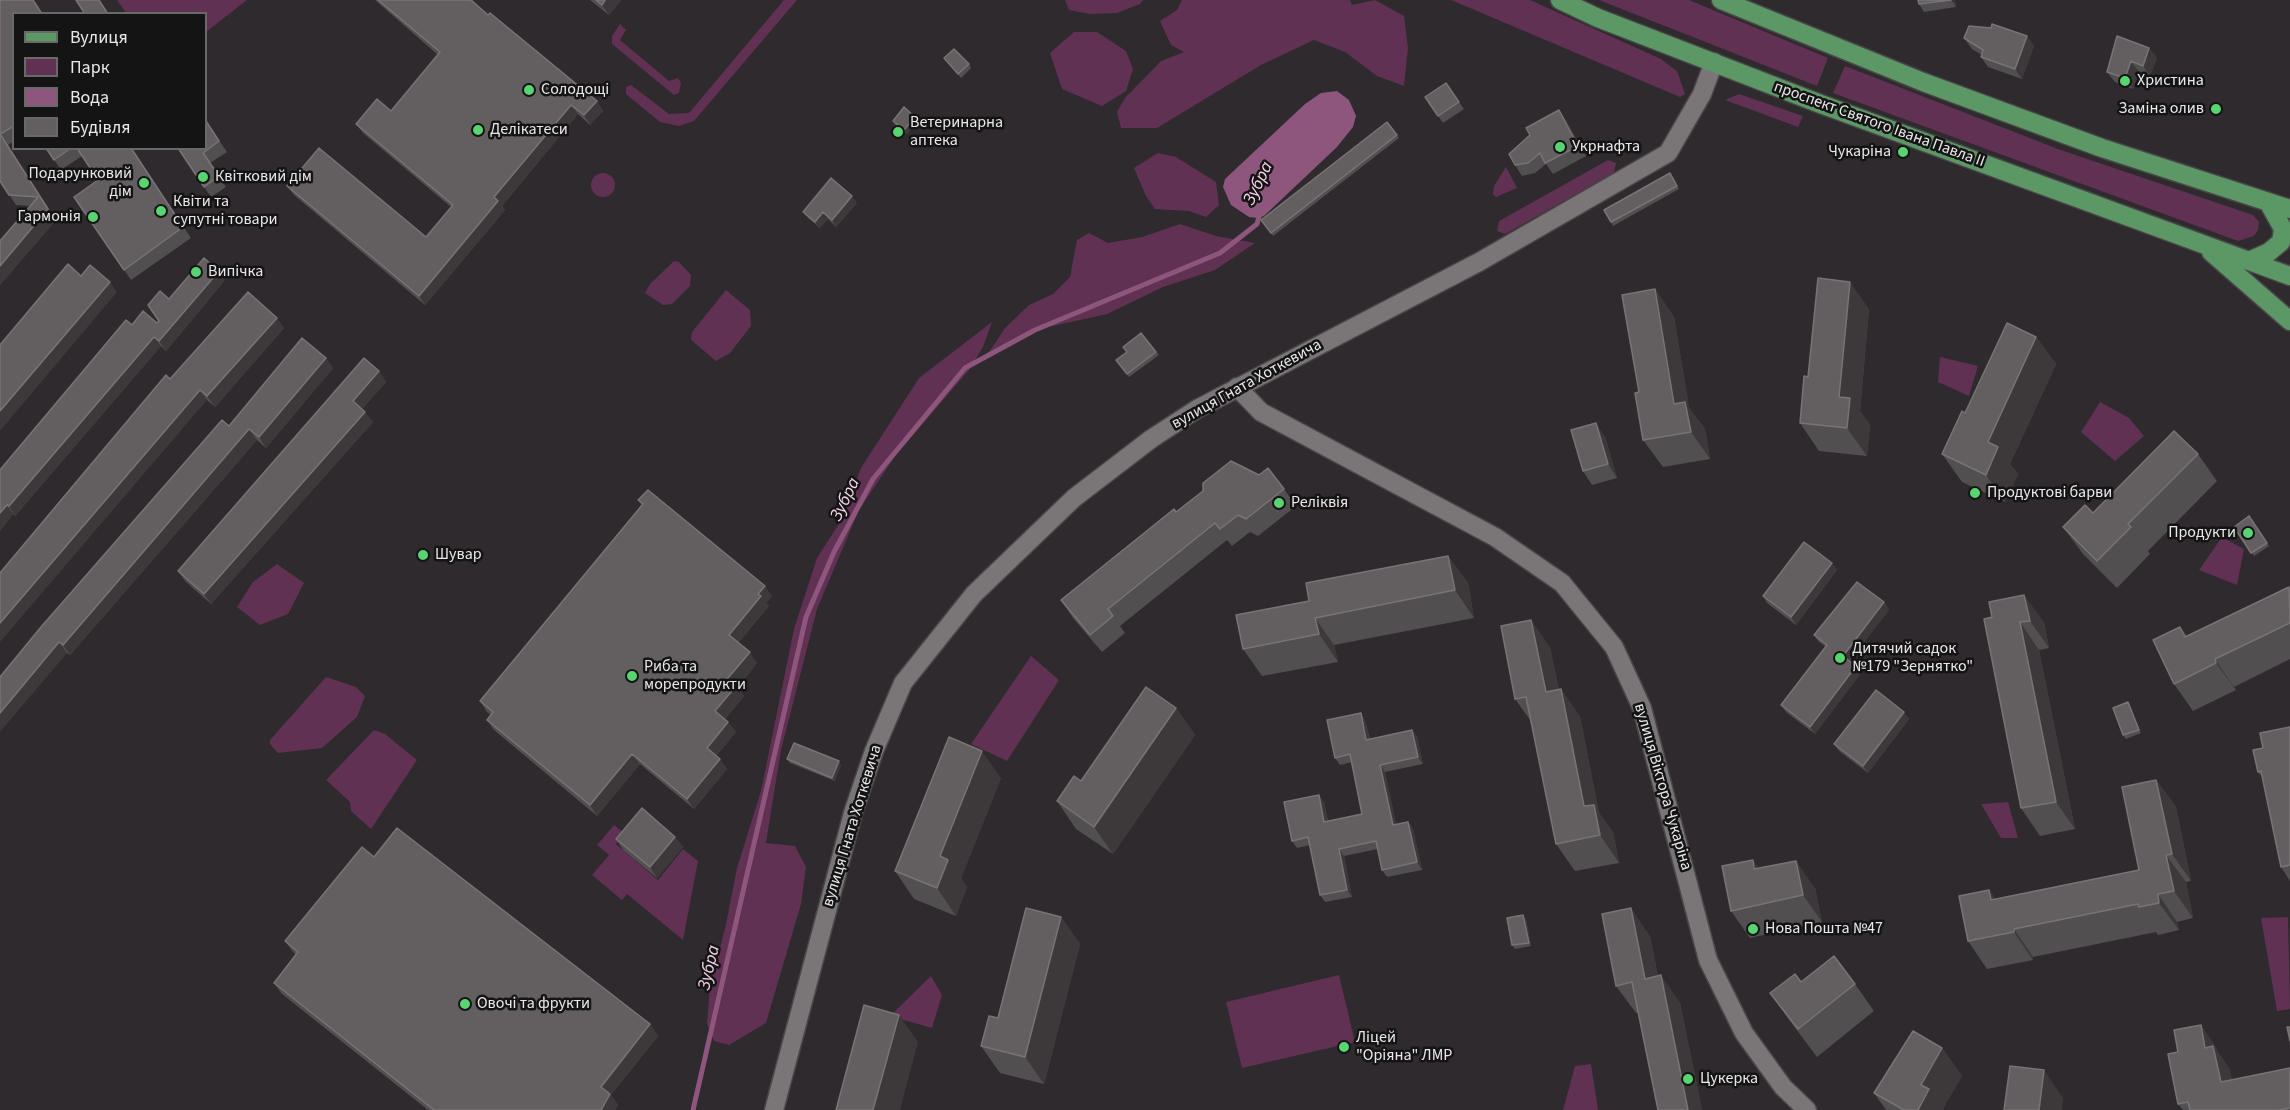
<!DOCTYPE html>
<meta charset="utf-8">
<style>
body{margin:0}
#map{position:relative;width:2290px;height:1110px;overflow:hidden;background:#2e2a2d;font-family:"Source Sans 3",sans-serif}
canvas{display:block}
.legend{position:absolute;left:12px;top:12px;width:195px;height:138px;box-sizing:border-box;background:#151414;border:2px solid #6a6969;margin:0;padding:8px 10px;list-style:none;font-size:18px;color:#eae8e9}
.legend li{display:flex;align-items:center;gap:12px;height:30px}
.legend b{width:30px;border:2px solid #6a6969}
</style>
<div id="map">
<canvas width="2290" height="1110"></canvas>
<ul class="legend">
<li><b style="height:8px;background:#5b9866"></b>Вулиця</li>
<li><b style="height:16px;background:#603152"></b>Парк</li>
<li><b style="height:16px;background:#8e567d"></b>Вода</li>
<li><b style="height:16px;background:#635f61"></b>Будівля</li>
</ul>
</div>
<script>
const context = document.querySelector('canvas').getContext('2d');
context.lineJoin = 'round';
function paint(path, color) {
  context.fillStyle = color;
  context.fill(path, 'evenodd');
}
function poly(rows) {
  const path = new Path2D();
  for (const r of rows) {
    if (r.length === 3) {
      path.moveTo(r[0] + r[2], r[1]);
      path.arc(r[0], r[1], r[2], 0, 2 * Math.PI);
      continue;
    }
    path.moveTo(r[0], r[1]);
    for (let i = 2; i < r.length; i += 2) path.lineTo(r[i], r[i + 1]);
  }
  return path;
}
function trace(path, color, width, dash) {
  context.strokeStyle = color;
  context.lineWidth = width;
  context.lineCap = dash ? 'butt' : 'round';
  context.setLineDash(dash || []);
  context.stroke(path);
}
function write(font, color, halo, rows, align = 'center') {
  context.font = font + ' "Source Sans 3",sans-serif';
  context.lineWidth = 5;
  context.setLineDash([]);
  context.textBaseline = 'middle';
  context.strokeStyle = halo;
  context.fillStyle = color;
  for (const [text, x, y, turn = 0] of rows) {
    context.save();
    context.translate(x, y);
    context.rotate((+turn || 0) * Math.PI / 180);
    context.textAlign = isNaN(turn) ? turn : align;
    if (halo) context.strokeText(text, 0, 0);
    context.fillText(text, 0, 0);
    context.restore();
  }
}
const green = poly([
 [117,0,247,0,206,32,206,14,126,13],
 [784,0,797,0,694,121,679,126,660,122,626,94,626,87,631,85,669,114,689,113],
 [1065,0,1143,0,1140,4,1117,13,1090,14,1069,10],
 [1182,0,1350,0,1352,5,1375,0,1404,16,1408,48,1404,86,1377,76,1345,52,1314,40,1261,65,1157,128,1121,128,1117,112,1125,98,1161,61,1184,52,1171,45,1160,21,1177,10],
 [1451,0,1530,0,1661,59,1677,71,1685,94,1680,97],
 [1599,0,1689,0,1828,58,1817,86],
 [620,24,626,30,620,40,669,81,678,78,681,83,679,93,674,95,612,44,612,36],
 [1074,32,1097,32,1126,51,1133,69,1126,91,1102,106,1062,89,1050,53],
 [1845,66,2058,149,2253,215,2259,222,2258,230,2254,236,2238,241,1833,93],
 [1739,94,1803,116,1798,127,1725,100],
 [1158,153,1176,157,1216,182,1219,205,1206,217,1189,211,1155,209,1146,196,1134,168],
 [1608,160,1616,163,1614,173,1505,234,1497,231,1499,221],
 [1506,167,1517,188,1496,197,1493,194,1494,186],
 [603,185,12],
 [1180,224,1216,236,1255,243,1215,270,1163,287,1107,314,1035,330,985,358,1005,328,1029,305,1053,294,1070,277,1077,240,1089,233,1108,243,1142,237],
 [674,261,679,262,691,275,690,286,672,304,663,305,645,293,650,284],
 [726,290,750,310,751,326,730,353,716,361,691,340,692,332],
 [992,322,983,347,969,370,896,455,859,510,817,609,781,750,766,843,795,846,806,867,801,904,766,1023,729,1045,714,1041,707,1024,710,985,725,929,737,868,761,791,794,629,817,558,842,519,861,468,919,378],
 [1940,357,1978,366,1969,396,1938,382],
 [2100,402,2129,418,2144,436,2115,461,2081,432],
 [2222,537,2244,549,2237,585,2199,570],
 [277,564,304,583,288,614,260,625,237,607,253,582],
 [1031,656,1059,680,1007,761,971,744],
 [326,677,356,687,365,696,357,717,322,748,278,753,270,744,270,740],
 [374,730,385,734,417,760,371,829,351,811,350,802,326,780],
 [2008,802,2018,838,2001,838,1981,804],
 [614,825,624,833,616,844,658,880,683,849,698,861,683,940,627,894,622,900,592,875,609,855,597,845],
 [2288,917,2290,1009,2277,1011,2261,918],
 [1339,975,1355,1042,1242,1068,1226,1002],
 [931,976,942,995,932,1028,890,1016],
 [1591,1064,1598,1110,1563,1110,1575,1066]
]);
const water = poly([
 [1337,91,1349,100,1356,116,1353,127,1337,147,1264,216,1258,218,1249,217,1231,205,1223,187,1225,179,1305,104,1321,93]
]);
const stream = poly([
 [693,1110,806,617,834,552,873,479,965,368,1035,330,1220,253,1257,224,1260,213]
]);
const minor = poly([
 [1237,387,1261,412,1495,537,1562,583,1614,647,1642,708,1708,960,1744,1033,1783,1087,1807,1110],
 [774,1110,853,813,874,751,903,683,974,594,1074,498,1151,439,1197,409,1479,262,1668,153,1702,94,1714,62]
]);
const major = poly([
 [1560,0,1598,18,1818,103,2290,276],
 [1721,0,1923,82,2102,148,2290,209],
 [2211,252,2290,321],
 [2249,261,2269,252,2281,242,2283,229,2268,202]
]);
const wall = poly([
 [0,0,14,14,14,141,8,145,56,220,0,285,0,241,30,206,16,205,0,181],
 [375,0,471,0,488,15,597,101,603,111,590,125,578,114,502,206,505,210,425,305,294,195,287,186,426,237,451,207,363,133,356,124,391,111,438,55],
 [590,0,621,0,609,15],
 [1918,0,1955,0,1956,7,1924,12,1919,4],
 [1964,38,2034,46,2022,79,1988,67,1981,57,1982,55,1972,49],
 [2149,48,2157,58,2150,76,2139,72,2133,89,2115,82,2107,72],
 [944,58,969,64,971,68,961,78],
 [1446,83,1464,109,1443,123,1425,97],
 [915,117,918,120,907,134,895,125,893,121],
 [1566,120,1586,156,1553,174,1546,164,1535,173,1522,176,1515,165],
 [206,121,227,152,210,163,226,187,211,197,178,148],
 [1387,122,1399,138,1273,236,1261,220],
 [46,148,132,148,191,238,131,280,74,197,98,180,82,156,61,170],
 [1673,177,1679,189,1613,226,1611,222],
 [857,203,836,227,828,219,820,228,808,218,803,212],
 [225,280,166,351,161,346,15,516,13,514,0,531,0,470,132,325,157,323],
 [1655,289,1674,317,1689,408,1705,429,1710,459,1663,467,1643,440,1639,392],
 [1869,309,1860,411,1870,425,1867,456,1819,451,1800,423,1808,377],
 [284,328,215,407,207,400,170,379],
 [1141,333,1159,355,1129,377,1116,360,1127,352],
 [2036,337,2056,364,2010,464,2018,474,2005,502,1962,482,1942,454,1965,413],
 [326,358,333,368,266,448,257,440,70,655,67,653,0,677,229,426],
 [379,371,386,382,362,409,373,422,211,604,185,581,178,571],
 [1605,437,1617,478,1592,485,1583,471],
 [2198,454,2217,481,2148,551,2150,554,2117,588,2083,554,2063,527,2093,513],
 [1284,489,1296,506,1258,536,1250,532,1232,546,1227,540,1120,626,1125,633,1102,652,1073,618,1061,600,1203,491],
 [638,500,772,596,766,603,769,606,738,643,757,663,738,687,744,696,725,719,736,732,716,756,727,769,694,809,640,764,597,816,494,730,487,720,491,715,487,712,480,701,642,505],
 [2249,516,2269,546,2254,556,2234,527],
 [1448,556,1468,583,1474,618,1334,645,1338,662,1262,676,1243,649,1309,601],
 [1832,563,1837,570,1796,625,1767,603,1763,596],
 [2290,588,2290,659,2234,687,2236,690,2193,711,2174,684,2180,627,2187,636],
 [1884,602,1889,610,1849,661,1856,666,1861,673,1815,734,1786,712,1781,705,1826,647,1819,642,1814,635],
 [1992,617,2044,622,2049,648,2039,650,2075,829,2040,836,2021,808],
 [1531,620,1550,648,1559,690,1561,689,1580,717,1599,813,1613,832,1619,863,1575,871,1556,844,1531,721,1515,699],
 [2128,702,2130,706,2141,733,2126,739,2123,735],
 [1176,708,1195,735,1113,854,1076,829,1057,801],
 [1909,719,1868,773,1839,751,1834,744],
 [1365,720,1370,739,1412,730,1417,737,1423,764,1385,772,1396,824,1408,822,1413,829,1422,870,1387,877,1382,870,1378,849,1344,856,1352,897,1325,902,1320,895,1310,845,1297,848,1292,841,1324,802,1328,821,1362,814,1352,762,1340,765,1335,758],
 [2290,727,2290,881,2281,867,2263,778,2258,772,2263,748],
 [787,759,841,765,835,781,790,763],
 [1001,778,961,878,967,887,956,916,914,899,895,871],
 [2156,780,2176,807,2191,881,2186,882,2193,918,2177,922,2179,930,2158,935,2156,932,2033,957,2033,960,1987,969,1968,941,1989,890,1995,899,2139,870],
 [675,837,683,847,657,878,623,850,616,839],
 [374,857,650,1024,658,1036,611,1095,618,1105,615,1110,428,1110,282,994,274,983,296,955,293,952,285,941],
 [1753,860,1758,868,1815,888,1822,922,1750,938,1731,911],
 [1061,917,1080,944,1044,1084,1000,1073,981,1046],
 [1526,919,1531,946,1515,949,1512,945],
 [1650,936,1658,976,1680,1003,1702,1110,1658,1110,1638,1013,1636,1013,1616,986],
 [1855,984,1874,1011,1817,1057,1790,1021,1770,993],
 [2216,1047,2217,1051,2229,1068,2232,1080,2290,1068,2290,1110,2183,1110,2178,1104],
 [1942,1048,1962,1076,1943,1108,1944,1110,1886,1110,1874,1093]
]);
const shadedWall = poly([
 [605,0,621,0,609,15,602,5],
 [1951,0,1955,0,1956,7],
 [2027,36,2034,46,2022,79,2015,69],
 [2149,48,2157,58,2150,76,2143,66],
 [2131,61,2139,72,2133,89,2125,78],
 [597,101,603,111,590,125,584,115],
 [571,105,578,114,502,206,505,210,425,305,419,296,494,197],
 [1559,110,1566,120,1586,156,1578,146],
 [915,117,918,120,907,134,904,130],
 [0,134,56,220,0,285,0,266,48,209],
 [852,196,857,203,836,227,832,220],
 [823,212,828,219,820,228,815,222],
 [219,271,225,280,166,351,159,341],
 [110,282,117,292,0,431,0,411],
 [1850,282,1869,309,1860,411,1870,425,1867,456,1847,428,1839,397],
 [1655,289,1674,317,1689,408,1705,429,1710,459,1691,432,1674,404],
 [277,318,284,328,215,407,207,396],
 [154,337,161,346,15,516,9,506],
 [2036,337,2056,364,2010,464,2018,474,2005,502,1986,475,1988,442],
 [326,358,333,368,266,448,259,437],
 [379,371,386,382,360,411,353,401],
 [200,390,207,400,0,642,0,623],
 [365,412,373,422,211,604,204,594],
 [1596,423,1605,437,1617,478,1608,464],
 [249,429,257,440,70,655,63,645],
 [7,505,13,514,0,531,0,513],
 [1448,556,1468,583,1474,618,1455,590],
 [1832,563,1837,570,1796,625,1791,617],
 [765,586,772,596,766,603,769,606,736,645,729,635],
 [2024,595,2044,622,2049,648,2030,621],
 [1884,602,1889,610,1848,663,1843,656],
 [1315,618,1334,645,1338,662,1319,634],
 [1531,620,1550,648,1565,720,1546,692],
 [2020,622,2039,650,2075,829,2056,802],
 [59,642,67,653,0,732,0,713],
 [750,652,757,663,738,687,744,696,722,722,715,711,728,678],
 [2215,659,2234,687,2236,690,2216,663],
 [1856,666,1861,673,1815,734,1810,727],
 [1561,689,1580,717,1599,813,1613,832,1619,863,1600,835,1584,806],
 [2128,702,2130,706,2141,733,2139,730],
 [1176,708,1195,735,1113,854,1094,827],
 [1904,712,1909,719,1868,773,1863,766],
 [1361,713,1365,720,1371,747,1366,740],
 [728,722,736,732,714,758,707,748],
 [1412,730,1417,737,1423,764,1418,757],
 [982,751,1001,778,961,878,967,887,956,916,937,888,940,856],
 [632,754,640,764,597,816,590,805],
 [720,759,727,769,694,809,687,799],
 [839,761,841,765,835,781,832,778],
 [1380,765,1385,772,1398,832,1393,825],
 [2156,780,2176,807,2191,881,2172,854],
 [1319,795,1324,802,1329,829,1324,822],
 [1408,822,1413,829,1422,870,1417,862],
 [675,837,683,847,657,878,650,867],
 [1339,849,1344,856,1352,897,1347,890],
 [2166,855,2186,882,2193,918,2174,891],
 [1753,860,1772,887,1754,869],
 [1796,861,1815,888,1822,922,1803,895],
 [1989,890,2008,918,1991,900],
 [2158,894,2177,922,2179,930,2159,903],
 [1631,908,1650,936,1664,1006,1645,979],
 [1523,915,1526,919,1531,946,1529,943],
 [1061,917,1080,944,1044,1084,1025,1057],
 [2014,929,2033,957,2033,960,2014,932],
 [1661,975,1680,1003,1702,1110,1688,1110],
 [899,1015,918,1042,900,1110,873,1110],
 [650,1024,658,1036,611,1095,618,1105,615,1110,601,1110,601,1087],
 [2201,1025,2216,1047,2217,1051,2229,1068,2237,1105,2221,1082,2205,1048],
 [1942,1048,1962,1076,1943,1108,1944,1110,1918,1110,1921,1085],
 [2044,1070,2063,1098,2062,1110,2039,1110]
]);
const building = poly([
 [0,0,33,0,42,14,14,14,14,126,0,134,48,209,0,266,0,241,38,197,9,195,0,181,0,0],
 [76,0,99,0,108,14,85,14,76,0],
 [378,0,471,0,488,15,490,13,597,101,584,115,571,105,494,197,498,201,419,296,287,186,319,148,426,237,453,205,356,124,377,99,391,111,440,52,378,0],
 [596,0,605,0,602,5,596,0],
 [1918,0,1951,0,1919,4,1918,0],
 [1992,24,2027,36,2015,69,1981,57,1983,50,1964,38,1969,26,1991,28,1992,24],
 [2117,36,2149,48,2143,66,2131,61,2125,78,2107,72,2117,36],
 [954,49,969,64,958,74,944,58,954,49],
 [1446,83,1459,102,1438,116,1425,97,1446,83],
 [904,107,915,117,904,130,893,121,904,107],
 [1559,110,1578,146,1545,163,1540,153,1528,163,1515,165,1509,154,1530,135,1526,128,1559,110],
 [206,121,219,141,203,153,219,176,204,187,178,148,206,148,206,121],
 [1387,122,1397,135,1271,233,1261,220,1387,122],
 [46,148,71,148,54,160,46,148],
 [77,148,131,148,183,227,124,270,74,197,98,180,77,148],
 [1670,173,1677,186,1611,222,1604,210,1670,173],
 [831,178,852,196,832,220,823,212,815,222,803,212,831,178],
 [204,258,219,271,159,341,154,337,9,506,7,505,0,513,0,470,126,320,132,325,143,311,157,323,159,321,148,305,160,291,169,299,204,258],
 [68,264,81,276,90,265,110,282,0,411,0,345,68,264],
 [1818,278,1850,282,1839,397,1850,398,1847,428,1800,423,1804,376,1808,377,1818,278],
 [1655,289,1674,404,1685,402,1691,432,1643,440,1635,393,1639,392,1622,295,1655,289],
 [248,292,277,318,207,396,200,390,0,623,0,573,166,375,170,379,248,292],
 [2007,323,2036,337,1988,442,1998,447,1986,475,1942,454,1962,411,1965,413,2007,323],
 [1141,333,1156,352,1127,374,1116,360,1127,352,1123,347,1141,333],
 [302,338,326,358,259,437,249,429,63,645,59,642,0,713,0,677,41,627,222,420,229,426,302,338],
 [364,358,379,371,353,401,365,412,204,594,178,571,364,358],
 [1596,423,1608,464,1583,471,1571,430,1596,423],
 [2174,431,2198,454,2128,524,2131,527,2097,561,2063,527,2085,505,2093,513,2174,431],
 [1231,461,1259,475,1268,468,1284,489,1246,519,1238,515,1220,529,1215,523,1108,609,1113,616,1090,635,1061,600,1174,509,1176,512,1203,491,1203,483,1231,461],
 [648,490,765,586,758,594,761,596,729,635,750,652,728,678,737,685,715,711,728,722,707,748,720,759,687,799,632,754,590,805,487,720,493,712,480,701,643,504,638,500,648,490],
 [2249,516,2267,543,2251,553,2234,527,2249,516],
 [1804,542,1832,563,1791,617,1763,596,1804,542],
 [1448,556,1455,590,1315,618,1319,634,1243,649,1236,615,1309,601,1306,583,1448,556],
 [1857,582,1884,602,1843,656,1856,666,1810,727,1781,705,1827,645,1814,635,1857,582],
 [2289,587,2290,623,2215,659,2216,663,2174,684,2153,640,2180,627,2185,637,2289,587],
 [2024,595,2030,621,2020,622,2056,802,2021,808,1984,619,1992,617,1989,602,2024,595],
 [1531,620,1546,692,1561,689,1584,806,1594,805,1600,835,1556,844,1526,697,1515,699,1501,626,1531,620],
 [1146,687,1176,708,1094,827,1057,801,1074,776,1081,781,1146,687],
 [1876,690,1904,712,1863,766,1834,744,1876,690],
 [2128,702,2139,730,2123,735,2113,708,2128,702],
 [1361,713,1366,740,1412,730,1418,757,1380,765,1393,825,1408,822,1417,862,1382,870,1376,841,1339,849,1347,890,1320,895,1308,837,1292,841,1284,802,1319,795,1324,822,1362,814,1350,754,1335,758,1327,720,1361,713],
 [2290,727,2290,865,2281,867,2261,771,2258,772,2253,750,2263,748,2260,733,2290,727],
 [949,737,982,751,940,856,948,860,937,888,895,871,949,737],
 [794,743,839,761,832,778,787,759,794,743],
 [2156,780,2172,854,2166,855,2174,891,2158,894,2159,903,2139,907,2138,904,2014,929,2014,932,1968,941,1959,896,1989,890,1991,900,2139,870,2122,787,2156,780],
 [642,808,675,837,650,867,616,839,642,808],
 [397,828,650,1024,601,1087,610,1094,601,1110,434,1110,274,983,298,952,285,941,362,847,374,857,397,828],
 [1753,860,1754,869,1796,861,1803,895,1731,911,1722,866,1753,860],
 [1026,908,1061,917,1025,1057,981,1046,989,1016,998,1018,1026,908],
 [1631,908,1645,979,1661,975,1688,1110,1658,1110,1632,982,1616,986,1602,914,1631,908],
 [1523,915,1529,943,1512,945,1507,918,1523,915],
 [1834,956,1855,984,1798,1029,1770,993,1795,974,1801,982,1834,956],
 [864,1005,899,1015,873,1110,836,1110,864,1005],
 [2201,1025,2205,1048,2213,1046,2221,1082,2290,1068,2290,1108,2279,1110,2190,1110,2188,1102,2178,1104,2168,1054,2178,1052,2174,1030,2201,1025],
 [2287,1027,2290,1027,2290,1041,2287,1027],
 [1913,1031,1942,1048,1921,1085,1929,1089,1918,1110,1904,1110,1874,1093,1913,1031],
 [2010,1066,2044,1070,2039,1110,2004,1110,2010,1066]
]);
const markers = [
 [2125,81,6,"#58d570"],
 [529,90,6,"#58d570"],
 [2216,109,6,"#58d570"],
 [478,130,6,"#58d570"],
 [898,132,6,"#58d570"],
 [1560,147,6,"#58d570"],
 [1903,152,6,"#58d570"],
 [203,177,6,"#58d570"],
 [144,183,6,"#58d570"],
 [161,211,6,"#58d570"],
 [93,217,6,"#58d570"],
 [196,272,6,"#58d570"],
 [1975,493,6,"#58d570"],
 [1279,503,6,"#58d570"],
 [2248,533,6,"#58d570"],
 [423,555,6,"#58d570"],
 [1840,658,6,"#58d570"],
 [632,676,6,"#58d570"],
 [1753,929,6,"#58d570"],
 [465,1004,6,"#58d570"],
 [1344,1047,6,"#58d570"],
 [1688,1079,6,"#58d570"]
];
const poiNames = [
 ["Христина",2137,81],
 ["Солодощі",541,90],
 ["Заміна олив",2204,109,"right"],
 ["Ветеринарна",910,123],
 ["аптека",910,141],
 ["Делікатеси",490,130],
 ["Укрнафта",1572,147],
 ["Чукаріна",1891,152,"right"],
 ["Подарунковий",132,174,"right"],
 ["дім",132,192,"right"],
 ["Квітковий дім",215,177],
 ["Квіти та",173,202],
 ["супутні товари",173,220],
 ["Гармонія",81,217,"right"],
 ["Випічка",208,272],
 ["Продуктові барви",1987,493],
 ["Реліквія",1291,503],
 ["Продукти",2236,533,"right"],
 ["Шувар",435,555],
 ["Дитячий садок",1852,649],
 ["№179 \"Зернятко\"",1852,667],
 ["Риба та",644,667],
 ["морепродукти",644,685],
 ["Нова Пошта №47",1765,929],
 ["Овочі та фрукти",477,1004],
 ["Ліцей",1356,1038],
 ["\"Оріяна\" ЛМР",1356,1056],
 ["Цукерка",1700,1079]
];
const streetNames = [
 ["проспект Святого Івана Павла II",1879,125,20],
 ["вулиця Гната Хоткевича",1247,385,-29],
 ["вулиця Віктора Чукаріна",1662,787,74],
 ["вулиця Гната Хоткевича",853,826,-73]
];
const waterNames = [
 ["Зубра",1259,184,-64],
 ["Зубра",846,500,-64],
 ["Зубра",710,968,-77]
];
paint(green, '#603152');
paint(water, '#8e567d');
trace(stream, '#8e567d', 5);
trace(minor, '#494648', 21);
trace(major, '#494648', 21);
trace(minor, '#7a7678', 18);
trace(major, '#5b9866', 18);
paint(wall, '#524f50');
paint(shadedWall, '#3d393b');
paint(building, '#635f61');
trace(building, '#787476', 1.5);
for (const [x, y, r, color] of markers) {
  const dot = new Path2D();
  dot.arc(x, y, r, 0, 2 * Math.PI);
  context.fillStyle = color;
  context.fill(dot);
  trace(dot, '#151414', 2);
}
write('16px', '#eae8e9', '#151414', poiNames, 'left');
write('16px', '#eae8e9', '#151414', streetNames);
write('italic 18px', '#f7d4ea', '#151414', waterNames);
</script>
